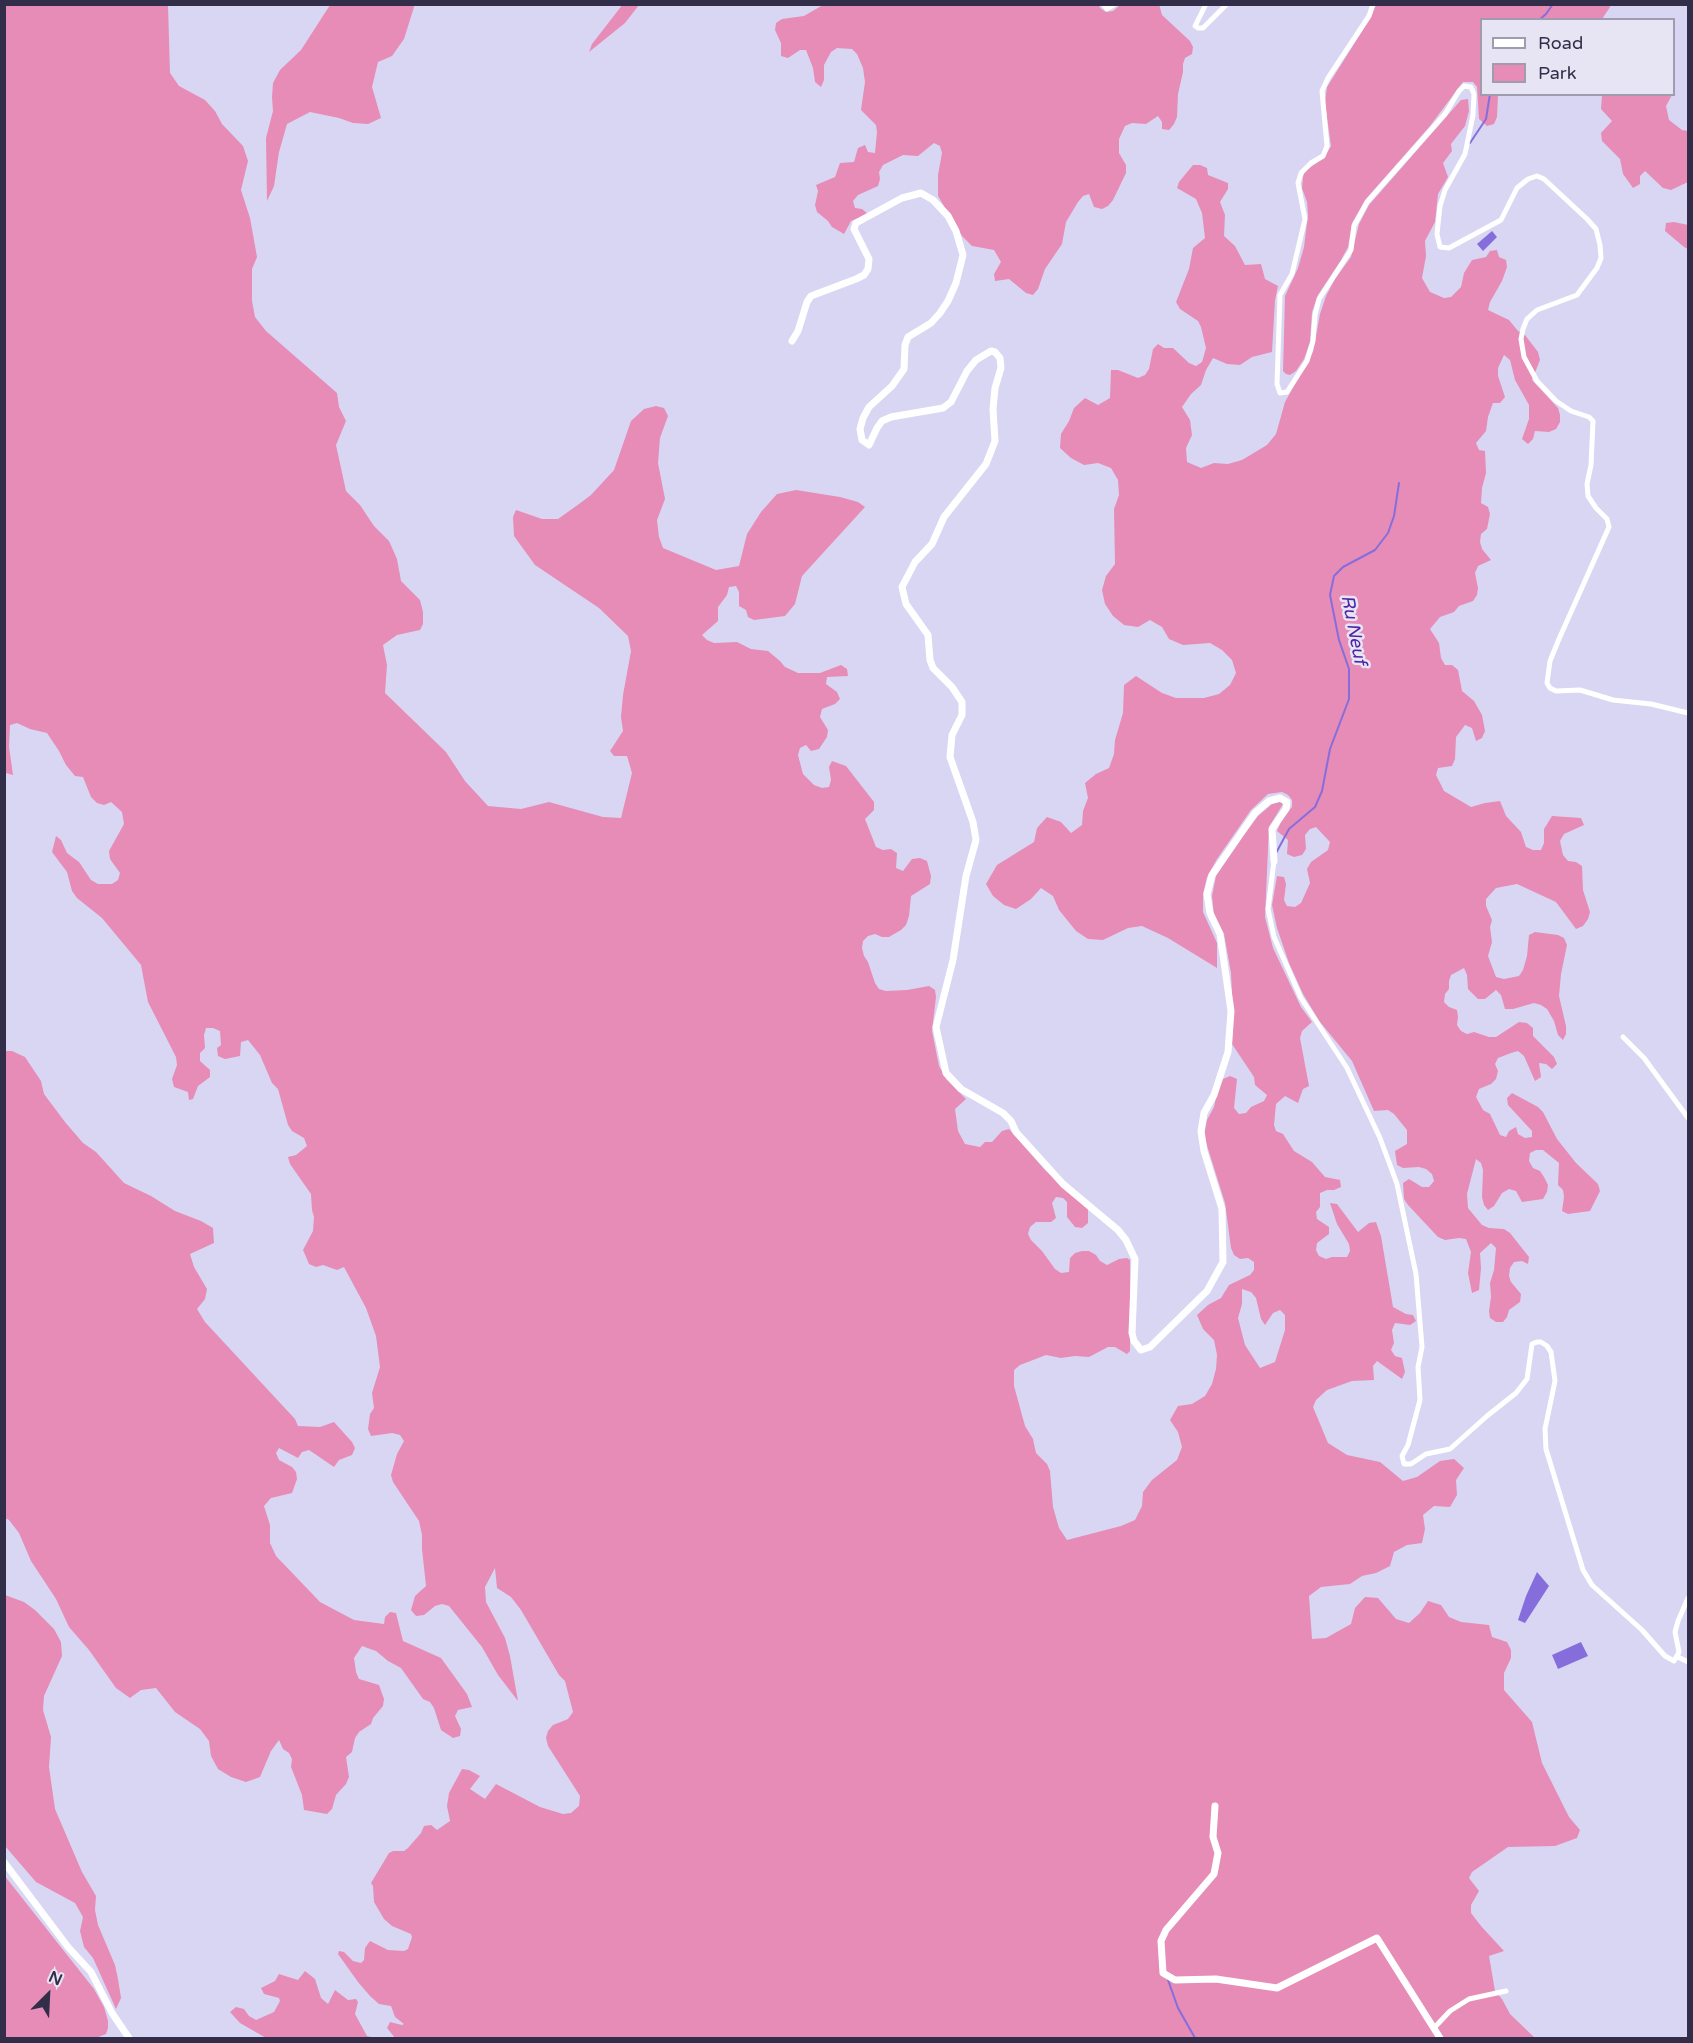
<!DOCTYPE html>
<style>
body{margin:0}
#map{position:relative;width:1693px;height:2043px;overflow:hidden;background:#d9d6f3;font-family:"Varela Round",sans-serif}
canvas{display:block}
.frame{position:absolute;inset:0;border:6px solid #322e4a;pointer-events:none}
.legend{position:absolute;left:1480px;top:18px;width:195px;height:78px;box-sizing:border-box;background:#e7e5f4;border:2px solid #9f9cb0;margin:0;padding:8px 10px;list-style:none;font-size:18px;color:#322e4a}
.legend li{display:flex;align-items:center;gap:12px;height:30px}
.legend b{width:30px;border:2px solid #9f9cb0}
.north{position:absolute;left:18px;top:1965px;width:60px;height:60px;-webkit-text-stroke:4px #e7e5f4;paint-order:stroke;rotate:24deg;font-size:16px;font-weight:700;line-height:24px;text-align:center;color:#322e4a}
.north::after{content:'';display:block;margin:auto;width:21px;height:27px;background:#322e4a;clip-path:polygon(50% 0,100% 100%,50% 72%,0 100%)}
</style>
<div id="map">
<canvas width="1693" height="2043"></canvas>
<div class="frame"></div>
<ul class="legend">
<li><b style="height:8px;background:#fff"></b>Road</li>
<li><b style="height:16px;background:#e68cb7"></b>Park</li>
</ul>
<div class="north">N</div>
</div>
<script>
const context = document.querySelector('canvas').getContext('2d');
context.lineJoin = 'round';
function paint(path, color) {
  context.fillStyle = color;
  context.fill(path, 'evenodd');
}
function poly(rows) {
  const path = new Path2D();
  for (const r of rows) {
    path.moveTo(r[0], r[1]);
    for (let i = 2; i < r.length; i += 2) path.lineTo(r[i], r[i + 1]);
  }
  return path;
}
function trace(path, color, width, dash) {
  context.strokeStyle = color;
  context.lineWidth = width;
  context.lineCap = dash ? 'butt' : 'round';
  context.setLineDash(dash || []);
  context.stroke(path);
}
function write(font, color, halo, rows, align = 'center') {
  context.font = font + ' "Varela Round",sans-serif';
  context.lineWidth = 5;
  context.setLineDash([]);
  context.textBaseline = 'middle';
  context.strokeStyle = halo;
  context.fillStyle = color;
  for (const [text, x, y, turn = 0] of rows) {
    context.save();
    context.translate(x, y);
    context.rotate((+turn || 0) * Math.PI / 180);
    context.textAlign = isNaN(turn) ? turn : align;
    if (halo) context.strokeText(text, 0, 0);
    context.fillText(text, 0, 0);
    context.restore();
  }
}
const green = poly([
 [623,4,639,5,625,23,589,52,592,44],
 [1099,4,1100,8,1106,12,1113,11,1120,5,1159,4,1162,15,1190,41,1193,47,1192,54,1185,58,1183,64,1183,72,1178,94,1177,117,1174,124,1169,130,1162,129,1162,122,1158,116,1146,124,1132,123,1125,126,1119,139,1119,153,1126,165,1126,173,1113,200,1108,206,1102,209,1094,207,1089,194,1083,196,1078,202,1066,222,1062,244,1045,269,1038,289,1033,295,1026,293,1009,279,995,281,994,274,1001,262,994,250,972,246,962,236,938,196,938,175,942,153,940,146,934,143,918,156,903,155,883,165,879,172,880,179,878,186,858,195,853,201,855,208,862,209,868,214,851,221,844,234,832,227,828,221,817,212,815,205,818,191,816,185,835,177,840,163,854,162,858,148,865,145,868,152,875,153,877,132,876,125,861,110,865,82,863,68,857,54,852,49,837,48,831,52,824,65,824,80,821,87,815,82,813,68,806,50,800,50,788,58,781,56,781,43,775,30,776,23,782,19,804,16,823,5],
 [4,5,168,5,170,73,179,86,205,100,215,111,222,124,243,146,248,161,241,190,250,218,257,257,252,269,252,301,255,317,266,331,337,393,339,407,346,421,336,445,346,491,360,505,374,526,389,541,397,559,401,581,420,600,423,612,423,624,420,630,397,635,383,645,387,665,385,693,446,752,465,781,488,806,521,809,549,802,603,817,621,818,632,773,627,756,614,756,610,751,623,731,621,717,623,695,631,651,628,636,599,608,535,565,514,536,513,517,516,510,542,519,558,519,579,504,591,495,614,470,631,421,644,409,656,406,664,408,668,416,660,438,658,463,665,499,657,520,659,537,663,548,716,570,739,566,747,534,761,512,777,494,796,490,840,497,858,502,865,507,802,576,795,604,785,616,754,620,748,617,746,610,739,606,739,592,736,586,729,587,727,595,718,607,718,621,702,635,707,640,714,643,737,642,751,649,768,651,780,661,785,667,798,673,820,673,841,665,847,669,848,676,827,677,826,684,837,692,840,699,835,704,822,709,820,717,828,730,827,737,819,749,811,751,806,745,800,748,798,755,803,774,814,785,822,788,829,787,831,780,829,767,832,761,846,766,874,802,874,810,865,819,876,847,883,850,891,849,897,853,896,868,903,871,912,859,920,858,927,861,931,876,930,884,911,896,909,916,906,925,901,930,889,937,882,937,875,934,868,936,863,941,862,948,864,956,868,962,875,983,879,989,886,991,907,990,929,986,935,990,936,997,932,1031,939,1066,946,1079,966,1099,955,1109,958,1131,965,1144,980,1147,985,1142,992,1142,1002,1131,1009,1129,1045,1170,1088,1209,1088,1223,1082,1228,1075,1227,1067,1217,1067,1202,1063,1198,1056,1197,1052,1203,1056,1218,1051,1222,1036,1222,1030,1227,1028,1234,1031,1240,1042,1251,1055,1269,1061,1273,1069,1272,1070,1258,1075,1253,1082,1251,1089,1251,1096,1255,1100,1261,1107,1265,1119,1259,1127,1258,1130,1260,1130,1351,1127,1354,1115,1347,1108,1347,1089,1357,1075,1356,1061,1358,1046,1355,1020,1365,1014,1370,1014,1386,1025,1426,1033,1439,1036,1453,1047,1464,1050,1471,1053,1507,1059,1528,1067,1540,1121,1526,1135,1520,1142,1506,1143,1492,1152,1480,1177,1460,1182,1447,1178,1432,1170,1420,1178,1406,1192,1404,1205,1396,1212,1384,1216,1369,1217,1355,1214,1340,1203,1329,1197,1315,1208,1305,1221,1298,1229,1285,1250,1275,1254,1270,1254,1262,1248,1258,1240,1259,1234,1255,1231,1248,1225,1203,1204,1136,1207,1120,1214,1107,1217,1093,1223,1079,1230,1076,1237,1079,1234,1108,1239,1114,1246,1113,1251,1107,1264,1101,1267,1095,1255,1085,1254,1077,1232,1044,1233,1016,1231,973,1224,934,1214,916,1212,896,1216,876,1243,836,1258,816,1272,804,1280,802,1283,804,1269,827,1265,917,1273,948,1301,1007,1312,1022,1302,1031,1300,1038,1309,1086,1303,1089,1298,1103,1285,1096,1276,1104,1274,1125,1276,1131,1283,1134,1294,1151,1312,1162,1325,1177,1340,1180,1341,1187,1334,1190,1327,1190,1320,1193,1320,1207,1316,1212,1317,1219,1329,1227,1329,1234,1317,1243,1316,1250,1319,1256,1326,1259,1332,1257,1347,1257,1350,1251,1349,1244,1337,1224,1330,1203,1337,1204,1358,1232,1369,1223,1376,1222,1381,1236,1393,1307,1406,1314,1413,1315,1416,1321,1410,1325,1395,1323,1392,1330,1394,1343,1391,1350,1395,1356,1402,1358,1405,1372,1402,1379,1377,1361,1373,1366,1374,1380,1352,1381,1327,1390,1316,1400,1313,1407,1328,1443,1347,1455,1380,1462,1403,1481,1417,1477,1440,1461,1454,1459,1464,1468,1456,1480,1457,1495,1450,1507,1434,1506,1423,1515,1425,1529,1422,1543,1407,1545,1394,1552,1390,1566,1376,1573,1362,1576,1350,1584,1321,1587,1309,1596,1312,1639,1326,1638,1351,1624,1355,1608,1365,1597,1378,1598,1396,1619,1409,1623,1420,1613,1428,1601,1441,1605,1449,1617,1461,1622,1489,1625,1492,1637,1507,1642,1511,1650,1511,1658,1504,1673,1504,1690,1532,1722,1542,1763,1569,1817,1580,1830,1577,1838,1555,1846,1508,1847,1472,1872,1469,1878,1479,1891,1471,1905,1471,1913,1481,1926,1504,1951,1489,1956,1495,1991,1502,1999,1510,2014,1535,2038,395,2038,387,2028,390,2022,402,2025,404,2024,395,2017,391,2006,379,2004,370,1996,358,1982,338,1954,339,1951,344,1952,353,1961,361,1963,364,1960,365,1948,370,1941,388,1950,404,1951,408,1949,412,1937,411,1934,392,1926,384,1919,374,1902,373,1886,371,1883,389,1853,393,1851,404,1851,408,1848,421,1833,424,1826,431,1825,437,1830,450,1821,447,1806,449,1793,462,1769,469,1770,480,1776,470,1789,485,1799,496,1784,540,1807,563,1814,571,1813,579,1806,580,1796,548,1746,546,1738,548,1731,553,1725,568,1719,573,1712,565,1681,559,1675,521,1610,511,1597,497,1588,495,1568,485,1587,486,1602,505,1638,510,1656,518,1701,498,1675,482,1647,449,1606,442,1604,435,1606,424,1615,416,1616,411,1610,415,1596,426,1586,422,1549,422,1535,419,1521,393,1482,391,1475,397,1454,404,1441,400,1435,392,1433,371,1436,368,1429,370,1414,374,1408,372,1393,380,1367,376,1336,366,1308,344,1267,337,1270,323,1265,316,1267,309,1264,303,1250,313,1231,314,1217,312,1210,311,1194,290,1164,288,1157,296,1155,307,1146,304,1138,292,1131,288,1125,278,1089,272,1083,260,1055,248,1040,241,1042,240,1056,225,1059,218,1056,217,1048,221,1045,220,1031,213,1028,206,1028,204,1035,205,1048,200,1053,200,1061,210,1070,210,1077,198,1086,193,1099,189,1100,188,1092,174,1087,172,1079,177,1065,176,1057,148,1002,141,965,102,918,77,898,72,891,67,872,52,852,56,836,61,840,67,853,79,862,91,880,98,884,112,884,118,880,120,873,110,859,109,851,124,824,122,812,111,802,104,805,97,803,91,797,83,777,75,776,66,765,59,751,47,733,30,729,17,723,10,725,9,747,13,775,6,773,5,769],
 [1239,1288,1251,1292,1256,1298,1261,1319,1265,1325,1273,1313,1280,1310,1285,1315,1285,1330,1275,1362,1260,1368,1245,1345,1238,1318,1242,1304,1242,1289],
 [330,5,414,4,414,7,404,39,392,56,378,62,372,87,381,118,368,124,353,123,339,118,310,112,287,124,279,152,274,186,267,201,266,138,273,111,272,97,273,83,280,70,301,50],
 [1376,5,1609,5,1610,7,1602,19,1482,20,1482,94,1498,95,1497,117,1494,124,1487,126,1479,119,1477,87,1473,82,1463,82,1430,126,1366,199,1352,223,1348,247,1341,260,1318,295,1312,312,1310,342,1304,359,1296,371,1290,375,1286,374,1283,371,1285,296,1298,268,1304,247,1308,215,1307,202,1302,188,1303,177,1305,171,1324,158,1331,146,1325,103,1327,87,1371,17],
 [1602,95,1672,95,1666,106,1669,120,1682,130,1688,131,1688,182,1671,190,1663,188,1645,171,1640,176,1640,184,1633,188,1623,174,1620,159,1602,141,1601,133,1612,121,1601,109],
 [1468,99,1469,111,1465,126,1451,144,1452,151,1443,163,1448,177,1438,194,1435,222,1425,241,1426,256,1422,278,1430,292,1444,298,1451,297,1461,287,1464,273,1472,260,1486,257,1490,251,1497,250,1499,257,1506,260,1507,267,1502,281,1490,302,1488,310,1509,320,1518,331,1525,335,1538,352,1540,360,1532,380,1558,408,1560,415,1560,422,1556,429,1549,432,1535,431,1533,439,1528,444,1522,439,1529,419,1529,405,1515,380,1510,360,1504,355,1498,368,1498,376,1505,397,1500,403,1493,403,1488,417,1486,431,1476,443,1479,450,1485,451,1486,473,1482,488,1481,503,1488,507,1490,514,1487,529,1481,534,1480,542,1482,549,1491,560,1478,566,1475,573,1478,588,1477,595,1473,601,1459,606,1454,612,1440,617,1430,629,1439,643,1441,658,1445,665,1452,665,1458,670,1462,691,1474,701,1482,715,1485,731,1482,738,1476,741,1472,728,1465,725,1456,737,1455,759,1452,766,1438,768,1436,775,1444,791,1471,807,1485,803,1500,801,1506,816,1521,832,1526,847,1533,850,1541,850,1544,843,1544,829,1552,816,1581,818,1584,825,1564,834,1560,841,1563,855,1568,861,1576,862,1582,866,1583,890,1590,912,1588,919,1583,926,1576,929,1556,902,1517,884,1496,888,1486,899,1486,906,1492,920,1490,927,1492,942,1488,956,1496,977,1504,979,1519,976,1523,970,1527,956,1529,935,1535,932,1558,935,1564,938,1567,945,1561,974,1559,996,1566,1026,1566,1034,1563,1040,1558,1035,1554,1021,1547,1009,1541,1005,1534,1003,1513,1009,1505,1009,1501,995,1496,990,1485,999,1478,999,1468,989,1467,975,1464,968,1451,975,1449,981,1449,989,1445,994,1444,1002,1449,1007,1457,1010,1458,1017,1457,1025,1461,1031,1467,1034,1474,1032,1489,1037,1496,1037,1519,1022,1527,1023,1533,1028,1533,1036,1554,1057,1557,1064,1552,1069,1546,1064,1539,1063,1541,1077,1535,1081,1524,1056,1518,1051,1511,1053,1498,1058,1495,1064,1498,1071,1496,1079,1491,1084,1479,1089,1476,1097,1483,1110,1490,1114,1500,1135,1506,1137,1509,1131,1516,1127,1518,1134,1525,1138,1532,1137,1532,1131,1508,1105,1507,1098,1512,1093,1538,1107,1543,1112,1557,1139,1576,1163,1598,1184,1600,1191,1590,1211,1568,1214,1562,1211,1564,1197,1563,1190,1558,1185,1559,1163,1543,1150,1536,1150,1530,1153,1529,1161,1533,1168,1540,1171,1544,1177,1548,1185,1547,1192,1543,1199,1522,1202,1516,1191,1509,1189,1502,1193,1494,1206,1488,1210,1484,1205,1482,1197,1483,1170,1481,1163,1476,1159,1467,1194,1468,1208,1482,1225,1489,1228,1504,1229,1510,1233,1529,1257,1528,1264,1522,1261,1514,1262,1510,1268,1509,1276,1511,1282,1521,1294,1520,1302,1509,1310,1507,1317,1503,1322,1496,1322,1490,1318,1489,1311,1491,1297,1490,1283,1494,1270,1496,1248,1491,1243,1480,1253,1481,1268,1479,1290,1472,1293,1468,1273,1471,1252,1466,1239,1459,1238,1445,1240,1438,1237,1408,1205,1404,1199,1403,1183,1409,1179,1422,1187,1429,1187,1434,1181,1432,1174,1426,1169,1419,1167,1403,1168,1397,1165,1395,1151,1407,1144,1407,1130,1394,1114,1388,1110,1374,1111,1352,1061,1320,1022,1303,994,1289,963,1277,928,1272,905,1277,876,1284,877,1286,884,1284,900,1287,906,1295,907,1301,903,1310,883,1307,869,1311,862,1328,850,1330,842,1316,827,1310,829,1305,835,1306,849,1302,855,1294,857,1287,854,1288,840,1277,831,1283,817,1292,807,1292,800,1288,795,1282,792,1268,794,1251,810,1217,859,1207,877,1203,894,1203,912,1217,943,1217,968,1168,938,1142,926,1128,928,1103,940,1088,939,1076,931,1059,910,1053,896,1041,888,1031,899,1016,909,1004,905,993,896,986,884,997,865,1034,842,1037,828,1047,817,1061,822,1071,833,1082,825,1083,811,1088,798,1085,783,1096,774,1109,768,1114,754,1115,740,1123,713,1124,685,1136,676,1162,693,1176,698,1204,698,1219,694,1230,685,1236,673,1232,660,1222,650,1210,643,1183,645,1169,639,1162,627,1150,620,1138,627,1124,625,1113,616,1105,604,1102,590,1106,576,1115,564,1114,509,1119,495,1118,480,1111,468,1098,463,1084,465,1071,458,1060,448,1061,434,1069,421,1074,408,1085,398,1098,405,1110,398,1111,370,1118,370,1138,378,1145,375,1149,369,1153,349,1158,344,1164,348,1173,348,1189,363,1196,366,1202,362,1206,348,1201,327,1198,321,1180,309,1176,302,1189,269,1193,248,1205,238,1202,213,1196,199,1177,188,1179,182,1193,165,1200,165,1207,168,1208,175,1228,183,1228,189,1220,202,1225,215,1224,236,1235,246,1245,265,1261,264,1265,279,1278,286,1275,300,1272,352,1252,357,1240,365,1227,364,1213,358,1206,370,1201,385,1191,394,1182,407,1190,420,1192,435,1186,448,1187,462,1201,468,1214,463,1228,464,1242,460,1267,445,1276,434,1285,402,1313,352,1320,314,1326,296,1335,279,1351,257,1359,224,1369,205,1461,100],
 [1674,222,1688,225,1688,249,1684,247,1665,231,1666,223],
 [5,1051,12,1051,25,1057,41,1081,44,1094,65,1122,83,1143,96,1152,124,1183,151,1196,175,1211,201,1221,213,1228,214,1243,190,1254,194,1267,207,1289,205,1299,197,1309,205,1322,295,1419,298,1426,320,1427,334,1422,352,1442,355,1448,352,1455,339,1460,334,1467,309,1450,302,1452,298,1458,279,1448,276,1453,279,1460,292,1467,296,1472,297,1479,292,1493,271,1498,264,1506,270,1525,270,1543,276,1556,320,1602,354,1620,384,1624,385,1617,390,1612,396,1613,403,1641,441,1658,467,1694,472,1707,458,1710,455,1716,461,1729,460,1736,453,1738,441,1730,434,1708,430,1702,423,1699,401,1668,388,1661,376,1651,362,1646,354,1658,356,1672,359,1679,379,1685,384,1699,383,1706,373,1718,371,1724,359,1732,355,1738,352,1752,346,1757,349,1777,346,1784,336,1795,332,1809,327,1814,304,1810,302,1795,291,1767,292,1759,289,1753,283,1749,279,1740,271,1751,260,1777,246,1782,231,1777,218,1769,211,1756,209,1741,200,1729,175,1712,156,1688,141,1690,130,1698,116,1688,89,1650,69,1627,56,1599,31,1561,19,1533,9,1520,5,1518],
 [5,1595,24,1602,35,1610,54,1629,61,1642,62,1656,44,1696,43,1710,51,1737,49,1767,55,1809,82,1872,96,1896,95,1910,98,1925,115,1965,118,1979,121,1998,116,2009,93,1958,84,1947,80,1931,83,1917,75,1903,36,1882,5,1846],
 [4,1875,94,1989,104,2007,108,2021,108,2028,106,2034,96,2038,5,2038],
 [305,1971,315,1979,321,1998,328,2004,335,1990,348,2000,356,1999,358,2002,355,2014,367,2036,376,2038,266,2038,240,2023,230,2012,236,2007,244,2009,249,2016,256,2020,274,2012,280,2001,279,1998,264,1994,261,1988,275,1981,279,1974,298,1980]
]);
const water = poly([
 [1492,231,1497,237,1483,251,1477,244],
 [1537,1572,1549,1586,1525,1623,1518,1620,1526,1596],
 [1581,1642,1588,1656,1558,1669,1552,1655]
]);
const stream = poly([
 [1539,20,1546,14,1553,4],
 [1470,143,1486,119,1490,94],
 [1276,853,1289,829,1315,807,1322,791,1330,749,1349,699,1349,669,1339,640,1330,595,1334,576,1343,567,1375,550,1388,533,1394,516,1399,483],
 [1168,1980,1178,2008,1195,2038]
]);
const minor = poly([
 [1103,4,1107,9,1115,4],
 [1206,4,1195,26,1198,28,1203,28,1227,4],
 [1373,4,1369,16,1328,78,1322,91,1327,146,1323,156,1311,163,1301,173,1298,183,1305,219,1292,274,1280,295,1277,384,1280,393,1287,392,1307,361,1313,341,1315,315,1319,299,1351,250,1354,226,1367,202,1445,114,1459,91,1464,86,1471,87,1474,94,1473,115,1465,154,1445,190,1440,206,1437,234,1440,247,1449,248,1501,220,1517,188,1528,179,1537,176,1544,179,1587,219,1596,229,1600,245,1601,258,1597,268,1577,295,1537,310,1527,319,1523,329,1521,339,1524,357,1537,381,1556,401,1571,411,1589,417,1593,421,1591,465,1587,484,1588,496,1596,508,1607,519,1609,527,1559,639,1550,661,1547,683,1550,688,1556,691,1580,690,1613,700,1651,704,1688,713],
 [1274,861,1268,909,1274,937,1301,998,1347,1068,1380,1138,1397,1184,1416,1274,1422,1347,1418,1367,1420,1400,1408,1445,1402,1456,1404,1464,1411,1464,1426,1454,1450,1449,1487,1416,1516,1393,1527,1379,1532,1344,1537,1342,1541,1342,1547,1346,1551,1352,1555,1381,1545,1429,1546,1449,1583,1570,1592,1585,1642,1630,1665,1656,1674,1661,1679,1652,1675,1632,1678,1621,1688,1598],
 [1623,1037,1644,1058,1688,1118],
 [1678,1657,1688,1662],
 [1434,2028,1450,2011,1469,1999,1506,1991]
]);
const tertiary = poly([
 [792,341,798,331,807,302,811,296,856,279,864,275,868,269,869,259,854,229,856,223,902,198,921,193,933,200,948,216,956,231,963,255,956,283,948,301,940,313,931,323,908,337,905,345,904,369,892,386,869,407,863,418,860,429,862,440,869,445,877,428,882,421,891,417,943,408,951,402,967,371,976,360,991,351,995,352,1000,358,1001,368,995,388,993,409,995,441,986,464,944,517,932,544,915,562,902,587,906,604,928,635,930,660,933,668,952,687,962,702,962,715,952,735,950,757,973,822,976,840,966,876,953,960,936,1027,946,1073,961,1089,1003,1113,1011,1121,1016,1132,1063,1184,1118,1230,1126,1240,1135,1259,1132,1333,1134,1341,1141,1350,1150,1347,1207,1291,1223,1262,1222,1209,1204,1151,1201,1131,1204,1113,1214,1095,1228,1052,1231,1011,1220,934,1210,913,1207,894,1212,875,1255,813,1269,801,1280,798,1287,802,1286,809,1272,829,1274,861],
 [1215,1806,1213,1837,1218,1853,1214,1874,1166,1930,1161,1941,1163,1973,1175,1980,1216,1979,1277,1988,1377,1938,1440,2038],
 [4,1862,68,1947,91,1972,112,2013,129,2038]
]);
const waterNames = [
 ["Ru Neuf",1353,630,79]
];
paint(green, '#e68cb7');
paint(water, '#856edc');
trace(stream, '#856edc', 2);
trace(minor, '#fff', 5);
trace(tertiary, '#fff', 7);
write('italic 18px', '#4f24a7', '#e7e5f4', waterNames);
</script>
